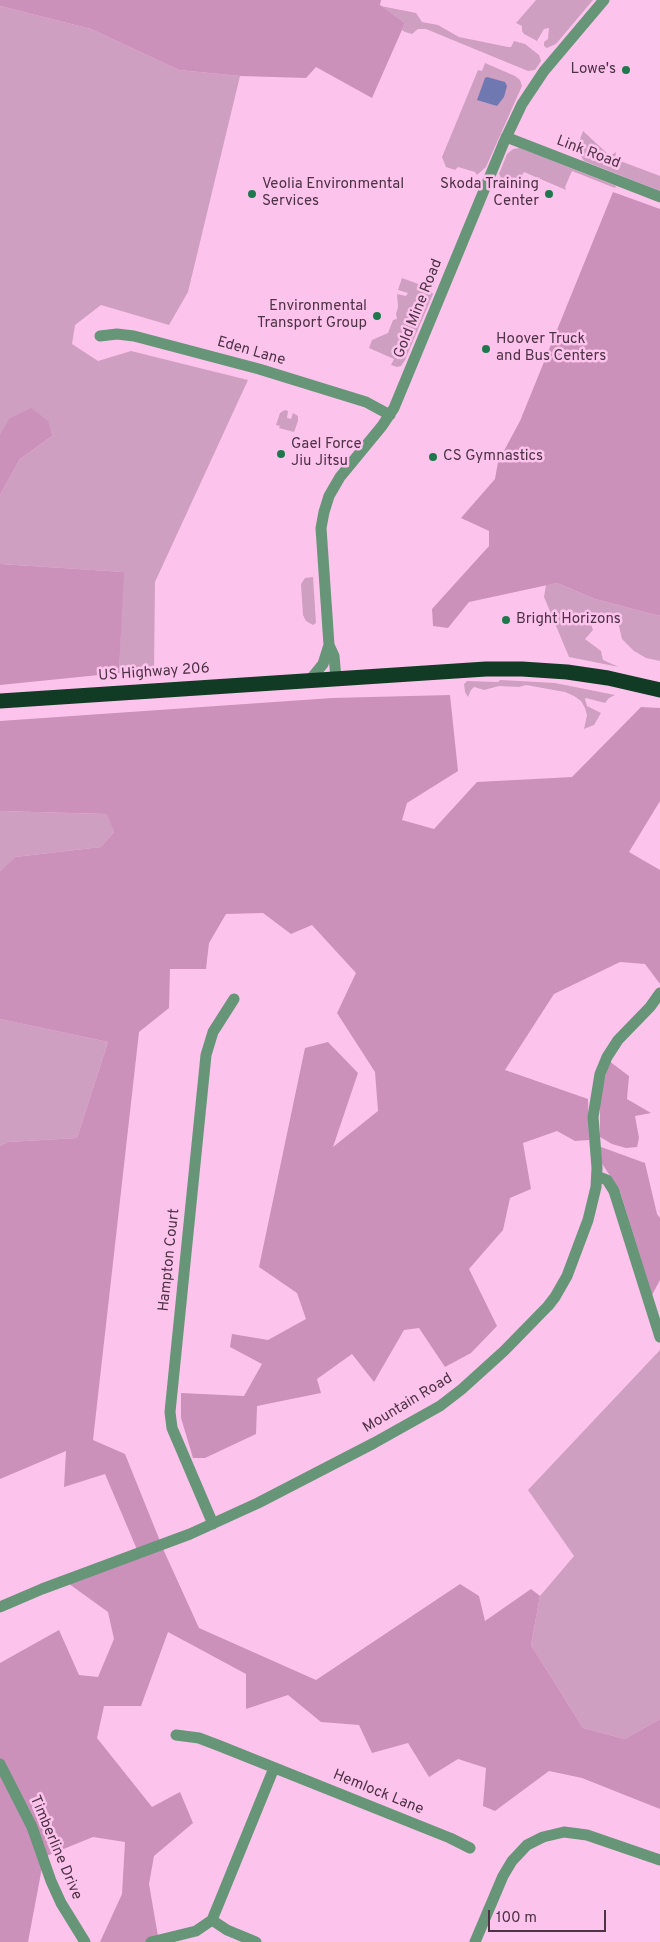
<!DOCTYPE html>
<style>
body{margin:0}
#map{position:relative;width:660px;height:1942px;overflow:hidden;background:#fcc4ec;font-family:Overpass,sans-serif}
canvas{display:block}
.scale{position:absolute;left:488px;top:1910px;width:118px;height:22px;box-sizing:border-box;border:2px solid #4e3246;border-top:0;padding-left:6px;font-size:15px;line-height:18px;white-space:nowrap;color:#4e3246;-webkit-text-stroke:4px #fcc4ec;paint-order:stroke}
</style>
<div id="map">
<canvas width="660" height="1942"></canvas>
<div class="scale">100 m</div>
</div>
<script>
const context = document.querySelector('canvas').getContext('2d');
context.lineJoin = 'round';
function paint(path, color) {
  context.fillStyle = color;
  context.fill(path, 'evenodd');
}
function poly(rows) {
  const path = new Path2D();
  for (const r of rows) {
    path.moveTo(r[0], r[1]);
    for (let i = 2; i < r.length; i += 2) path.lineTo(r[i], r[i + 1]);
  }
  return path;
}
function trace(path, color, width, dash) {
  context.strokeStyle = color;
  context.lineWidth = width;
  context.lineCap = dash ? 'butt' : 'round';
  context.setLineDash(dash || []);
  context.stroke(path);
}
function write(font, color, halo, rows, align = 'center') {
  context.font = font + ' Overpass,sans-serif';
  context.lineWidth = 5;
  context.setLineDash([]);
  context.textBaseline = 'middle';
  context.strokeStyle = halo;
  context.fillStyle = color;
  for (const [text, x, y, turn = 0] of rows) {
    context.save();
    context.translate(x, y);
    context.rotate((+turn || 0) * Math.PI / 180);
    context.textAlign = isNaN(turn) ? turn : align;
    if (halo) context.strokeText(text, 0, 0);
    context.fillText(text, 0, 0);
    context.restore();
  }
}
const green = poly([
 [536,0,593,0,556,44,547,48,544,46,544,42,548,39,549,28,544,29,537,41,524,34,522,31,522,26,516,23],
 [0,6,91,29,179,70,240,76,188,292,169,325,101,305,75,325,72,344,98,361,131,351,248,380,155,582,154,672,119,673,123,572,0,564,0,495,20,459,52,436,0,435],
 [381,6,416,13,422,22,438,25,459,37,508,47,511,47,514,41,525,44,539,55,541,61,535,70,528,71,426,29,418,29,412,34,405,32,402,30,405,23],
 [485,63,515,76,520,80,522,86,486,167,477,175,475,172,458,167,455,170,446,167,442,157,478,70,482,71],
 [583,131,610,156,616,152,615,159,660,176,660,191,584,161,579,153,578,145],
 [520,148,616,186,615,188,572,171,565,187,566,190,524,172,515,187,505,185,499,174,507,154,513,149],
 [402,278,429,288,433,294,405,360,401,366,397,367,391,365,394,359,369,348,372,340,388,333,393,320,397,319,396,314,398,307,397,294,406,296,408,293,398,290],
 [285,410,288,411,287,418,291,419,293,413,298,416,298,421,294,432,279,428,280,426,276,425,280,413],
 [313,577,316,623,313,625,306,621,303,615,301,584,305,578],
 [557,583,595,599,660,616,660,661,646,658,634,651,622,639,617,618,593,616,590,616,589,619,593,630,585,639,601,651,603,660,619,667,569,657,544,597,546,585],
 [500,680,555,683,615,695,609,698,605,703,586,698,585,699,587,706,601,713,594,725,584,729,587,715,585,708,581,701,574,696,565,692,526,685,519,687,499,686,484,690,474,687,471,690,468,697,465,692,464,684,467,681,498,682],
 [0,811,108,814,114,832,101,847,15,857,0,871],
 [0,1019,108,1042,77,1138,8,1142,0,1146],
 [660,1350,660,1719,625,1739,583,1728,531,1645,540,1596,574,1556,528,1490]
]);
const forest = poly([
 [0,0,381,0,380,5,405,23,372,98,316,67,306,78,240,76,179,70,91,29,0,6],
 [613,192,660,209,660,616,595,599,557,583,469,602,448,628,433,626,432,609,489,546,489,531,461,518,495,479,498,462,520,421],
 [31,408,48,421,52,436,20,459,0,495,0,435,9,419],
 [0,564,124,572,119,673,0,685],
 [450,695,458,771,407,803,402,820,434,829,477,782,572,777,641,707,660,708,660,801,629,852,660,870,660,984,645,964,620,962,554,994,505,1070,588,1099,589,1140,575,1141,557,1131,523,1143,531,1189,510,1198,503,1230,469,1269,497,1326,471,1353,445,1367,419,1328,404,1330,374,1382,352,1354,317,1379,321,1393,257,1406,256,1434,205,1458,193,1458,181,1418,181,1393,244,1396,262,1364,230,1347,232,1334,268,1340,306,1319,297,1293,259,1267,305,1048,328,1042,358,1073,333,1147,378,1111,375,1072,337,1013,356,973,312,925,291,934,263,913,226,914,209,943,206,969,170,969,169,1008,139,1032,93,1440,125,1454,164,1551,199,1628,316,1680,460,1584,479,1596,485,1621,531,1589,540,1596,531,1645,583,1728,625,1739,660,1719,660,1809,582,1778,549,1771,495,1811,483,1806,486,1768,458,1759,429,1777,408,1743,372,1753,359,1725,321,1722,288,1695,246,1709,246,1674,168,1632,141,1706,104,1706,97,1738,152,1807,180,1792,193,1823,154,1856,149,1884,159,1942,100,1942,122,1894,125,1842,93,1837,44,1857,28,1942,0,1942,0,1663,59,1630,79,1675,98,1677,114,1639,108,1612,65,1581,138,1552,105,1474,64,1487,66,1451,0,1479,0,1146,8,1142,77,1138,108,1042,0,1019,0,871,15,857,101,847,114,832,107,814,0,811,0,721,332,698],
 [609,1061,629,1076,627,1099,651,1113,635,1116,639,1138,637,1147,626,1148,612,1144,600,1137,600,1098],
 [601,1147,645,1163,657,1214,660,1218,660,1280,652,1295,620,1191,601,1162]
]);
const water = poly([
 [487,77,505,82,507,86,504,97,497,106,477,100,485,78]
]);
const minor = poly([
 [506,137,660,197],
 [100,336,117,334,134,336,259,369,366,402,390,415],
 [329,645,334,656,336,678],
 [310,680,323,664,329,645,321,528,324,512,329,496,340,477,382,426,394,408,504,142,522,104,544,71,604,0],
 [597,1176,607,1180,614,1191,660,1337],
 [213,1524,172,1428,170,1412,206,1055,213,1032,234,999],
 [0,1607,42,1589,190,1534,258,1503,374,1443,440,1406,462,1389,504,1351,548,1306,555,1297,567,1276,588,1220,596,1187,597,1168,593,1117,600,1074,607,1057,618,1040,650,1007,660,993],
 [176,1735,199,1738,220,1746,450,1838,470,1848],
 [0,1764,32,1827,51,1881,61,1903,85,1942],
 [212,1920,227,1930,256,1942],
 [151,1942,196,1931,212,1920,274,1768],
 [475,1942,503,1876,512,1861,527,1845,543,1837,564,1832,587,1835,660,1860]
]);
const highway = poly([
 [0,701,486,669,522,669,567,672,608,678,660,690]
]);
const markers = [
 [626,70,5,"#1f784d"],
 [252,194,5,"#1f784d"],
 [549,194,5,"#1f784d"],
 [377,316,5,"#1f784d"],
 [486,349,5,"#1f784d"],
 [281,454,5,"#1f784d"],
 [433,457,5,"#1f784d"],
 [506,620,5,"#1f784d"]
];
const poiNames = [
 ["Lowe's",616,70,"right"],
 ["Veolia Environmental",262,185],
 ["Services",262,202],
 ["Skoda Training",539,185,"right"],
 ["Center",539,202,"right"],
 ["Environmental",367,307,"right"],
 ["Transport Group",367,324,"right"],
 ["Hoover Truck",496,340],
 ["and Bus Centers",496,357],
 ["Gael Force",291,445],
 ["Jiu Jitsu",291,462],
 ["CS Gymnastics",443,457],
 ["Bright Horizons",516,620]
];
const streetNames = [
 ["Link Road",588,153,21],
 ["Gold Mine Road",419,309,-68],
 ["Eden Lane",251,352,16],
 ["US Highway 206",154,673,-4],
 ["Hampton Court",170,1260,-84],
 ["Mountain Road",408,1404,-31],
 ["Hemlock Lane",378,1793,22],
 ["Timberline Drive",55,1848,67]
];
paint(green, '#cf9fc1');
paint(forest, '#cb91bb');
paint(water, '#7078b2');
trace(minor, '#669578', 11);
trace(highway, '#123b25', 15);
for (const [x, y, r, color] of markers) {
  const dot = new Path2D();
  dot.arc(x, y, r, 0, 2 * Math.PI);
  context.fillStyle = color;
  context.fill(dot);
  trace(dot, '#fcc4ec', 2);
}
write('15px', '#4e3246', '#fcc4ec', poiNames, 'left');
write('15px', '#4e3246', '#fcc4ec', streetNames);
</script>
